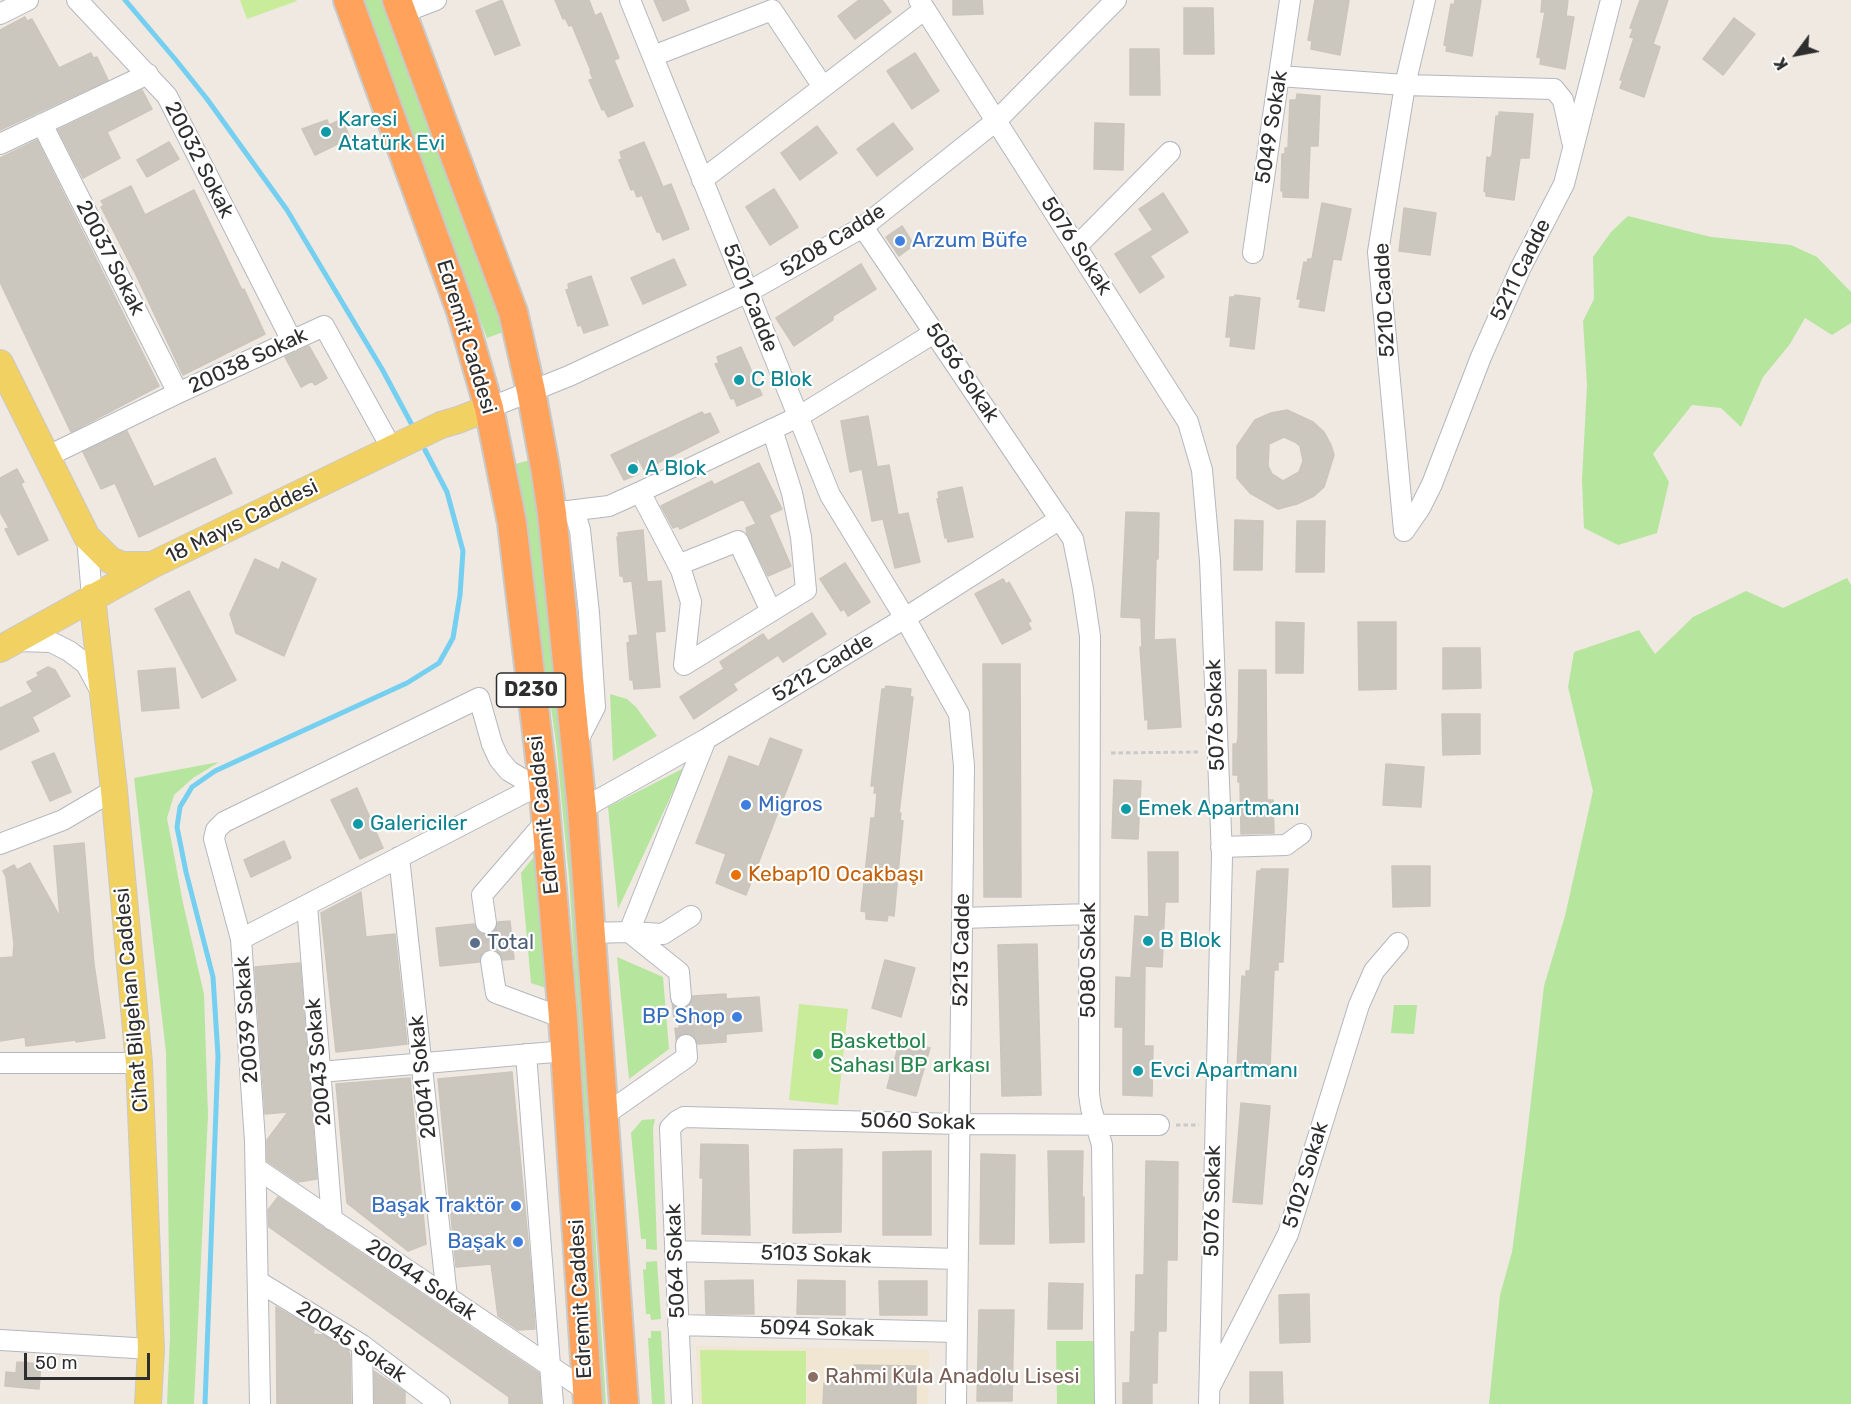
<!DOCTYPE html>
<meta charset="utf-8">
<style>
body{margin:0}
#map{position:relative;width:1851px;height:1404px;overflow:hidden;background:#efe9e1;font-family:Rubik,sans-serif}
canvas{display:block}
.north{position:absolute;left:1767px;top:24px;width:60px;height:60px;-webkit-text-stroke:4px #fff;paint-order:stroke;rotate:238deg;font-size:16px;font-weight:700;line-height:24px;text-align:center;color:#2e2e2e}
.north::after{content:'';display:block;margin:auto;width:21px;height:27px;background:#2e2e2e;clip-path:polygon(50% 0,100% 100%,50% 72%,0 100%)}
.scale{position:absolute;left:24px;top:1353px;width:126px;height:27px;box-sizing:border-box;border:3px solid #2e2e2e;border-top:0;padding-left:8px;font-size:18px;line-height:21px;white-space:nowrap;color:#2e2e2e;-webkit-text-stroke:4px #fff;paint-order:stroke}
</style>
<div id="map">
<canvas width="1851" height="1404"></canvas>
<div class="north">K</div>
<div class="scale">50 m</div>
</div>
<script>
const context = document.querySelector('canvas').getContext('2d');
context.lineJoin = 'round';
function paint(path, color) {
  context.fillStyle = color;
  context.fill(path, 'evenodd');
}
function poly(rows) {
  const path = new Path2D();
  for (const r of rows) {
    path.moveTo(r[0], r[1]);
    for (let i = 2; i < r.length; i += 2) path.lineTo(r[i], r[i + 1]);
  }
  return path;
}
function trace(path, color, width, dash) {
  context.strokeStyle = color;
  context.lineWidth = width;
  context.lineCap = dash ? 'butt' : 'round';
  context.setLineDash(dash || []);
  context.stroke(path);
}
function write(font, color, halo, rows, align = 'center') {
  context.font = font + ' Rubik,sans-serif';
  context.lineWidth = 4.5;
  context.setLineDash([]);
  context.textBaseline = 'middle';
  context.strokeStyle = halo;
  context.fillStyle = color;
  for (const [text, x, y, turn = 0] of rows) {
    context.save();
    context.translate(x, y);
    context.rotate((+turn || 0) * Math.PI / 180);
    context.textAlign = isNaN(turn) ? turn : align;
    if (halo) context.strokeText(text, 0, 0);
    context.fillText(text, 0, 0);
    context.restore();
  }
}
const education = poly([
 [696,1346,929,1350,928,1404,699,1404]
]);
const green = poly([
 [362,0,385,0,506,331,487,338],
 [1628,216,1711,237,1791,245,1817,257,1851,292,1851,323,1832,335,1805,318,1790,344,1763,377,1741,427,1721,408,1692,405,1653,454,1669,482,1657,533,1618,545,1584,528,1582,480,1587,385,1583,321,1594,299,1593,257,1611,232],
 [531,460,561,742,573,879,606,1404,602,1404,569,878,556,742,515,464],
 [1847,578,1851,585,1851,1404,1489,1404,1500,1295,1512,1252,1525,1153,1544,986,1565,916,1593,791,1568,687,1574,652,1639,630,1655,654,1693,617,1746,591,1783,608],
 [610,694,627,699,636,707,657,736,613,761],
 [219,762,193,778,174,795,167,818,183,903,204,994,208,1115,194,1404,167,1404,170,1337,166,1052,134,778],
 [684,768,618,909,608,807],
 [536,854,546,988,531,983,521,873],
 [617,957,663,977,669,1049,629,1079],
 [1394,1005,1417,1005,1414,1034,1391,1033],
 [655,1119,653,1128,657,1250,646,1249,646,1239,641,1239,631,1133,642,1120],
 [657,1261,661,1319,651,1320,650,1314,646,1314,643,1270,646,1269,646,1262],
 [651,1331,661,1331,665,1404,652,1404,648,1338,651,1338],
 [1056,1341,1095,1341,1096,1404,1057,1404]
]);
const pitch = poly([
 [240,0,296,0,297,1,247,19],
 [799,1004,848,1009,838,1105,789,1100],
 [700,1350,806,1351,806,1404,702,1404]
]);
const stream = poly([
 [125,0,175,59,207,99,287,210,382,369,411,423],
 [205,1404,218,1056,213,977,186,872,177,827,180,807,192,787,215,771,407,683,439,663,453,638,460,595,463,551,447,492,425,450]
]);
const building = poly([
 [502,0,520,45,495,55,476,11,502,0],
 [555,0,589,0,595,16,601,13,619,58,614,60,633,106,608,117,604,109,602,110,589,80,593,79,590,72,591,71,572,25,569,26,565,18,563,19,555,0],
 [654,0,685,0,689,10,663,21,654,0],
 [859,0,882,0,891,12,855,39,838,16,859,0],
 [953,0,982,0,983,14,953,15,953,0],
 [1315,0,1349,0,1340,55,1311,49,1312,41,1308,40,1315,0],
 [1455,0,1481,0,1472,56,1446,51,1447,46,1444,45,1451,4,1454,5,1455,0],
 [1542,0,1568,0,1566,16,1574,17,1565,69,1540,64,1541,58,1537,57,1545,12,1541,12,1542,0],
 [1640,0,1668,0,1653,44,1660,47,1644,97,1620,88,1623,80,1620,80,1634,38,1630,37,1633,29,1630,28,1640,0],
 [1184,8,1213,8,1214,54,1184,54,1184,8],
 [25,17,27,21,32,19,59,68,91,53,93,58,97,57,108,80,0,130,0,30,25,17],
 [1734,18,1755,34,1723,75,1703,59,1734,18],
 [1130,49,1159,49,1160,95,1130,95,1130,49],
 [915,53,939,91,912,109,887,71,915,53],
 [142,90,152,109,107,132,120,158,83,178,58,130,142,90],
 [1297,94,1320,96,1318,146,1310,146,1308,198,1283,197,1283,190,1281,191,1282,154,1285,154,1285,148,1288,148,1290,100,1296,100,1297,94],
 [1499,112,1533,114,1529,158,1520,158,1514,200,1486,196,1486,192,1484,191,1487,157,1490,158,1492,155,1496,116,1499,116,1499,112],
 [342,119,350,138,315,155,302,129,327,120,329,125,342,119],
 [893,123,913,149,877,176,857,149,893,123],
 [1095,123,1124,124,1123,170,1094,169,1095,123],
 [817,126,837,153,800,180,781,153,817,126],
 [37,140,159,386,71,432,0,282,0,158,37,140],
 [169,142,179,159,147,177,137,160,169,142],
 [644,142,663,187,671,184,689,229,663,240,660,232,657,232,642,195,637,197,634,189,631,190,619,160,622,159,620,152,644,142],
 [131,186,145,215,194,190,242,290,244,289,265,334,183,375,136,275,101,207,104,205,101,201,131,186],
 [774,189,798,227,770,245,746,207,774,189],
 [1163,193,1188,232,1150,256,1164,277,1140,293,1115,254,1153,230,1139,209,1163,193],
 [1322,203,1351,209,1341,260,1333,259,1324,311,1299,307,1301,299,1297,299,1304,262,1307,263,1308,259,1312,259,1322,203],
 [1404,208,1436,213,1430,255,1399,251,1404,208],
 [902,226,914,245,899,256,886,237,902,226],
 [674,259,686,285,643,304,631,278,674,259],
 [861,264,876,289,833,316,833,320,794,346,776,318,861,264],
 [591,276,608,325,584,333,581,325,578,326,566,290,569,289,568,284,591,276],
 [1235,295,1260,298,1254,349,1230,346,1231,337,1226,337,1230,297,1234,297,1235,295],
 [309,346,327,378,315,385,312,381,301,387,285,357,309,346],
 [741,347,762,395,737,406,734,398,731,399,715,364,719,363,717,357,741,347],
 [1287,410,1313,422,1324,432,1331,445,1334,455,1324,487,1314,496,1297,504,1278,509,1250,493,1237,478,1237,446,1255,420,1271,413,1287,410],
 [1284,437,1295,442,1300,446,1303,461,1299,472,1283,481,1272,474,1268,466,1269,444,1284,437],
 [702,412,704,415,710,413,719,432,644,470,636,454,638,474,624,480,611,455,702,412],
 [868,416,877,467,889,465,898,515,908,513,920,562,895,568,883,519,872,521,862,469,850,472,841,421,868,416],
 [127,431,154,487,215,458,232,493,139,537,115,483,101,489,83,452,127,431],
 [759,463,782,509,769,515,791,566,768,576,747,534,746,528,756,524,743,499,680,529,678,526,673,528,661,506,712,481,714,485,759,463],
 [17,469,24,482,21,484,48,540,18,555,5,529,9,528,0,512,0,478,17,469],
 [962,487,973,537,948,542,947,537,945,538,937,499,939,499,938,492,962,487],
 [1126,512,1159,513,1158,559,1156,559,1154,640,1175,639,1181,727,1148,729,1148,719,1145,720,1140,647,1142,647,1141,618,1121,617,1126,512],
 [1235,520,1263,521,1262,570,1234,570,1235,520],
 [1297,521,1325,521,1324,572,1296,572,1297,521],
 [643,530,647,582,661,581,665,631,655,632,660,687,634,689,633,680,630,680,627,643,630,642,629,636,638,635,632,581,624,582,623,576,620,576,617,537,619,537,618,533,643,530],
 [255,559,279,570,282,562,316,579,284,656,236,633,230,614,255,559],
 [845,563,870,602,848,616,844,609,841,611,820,579,845,563],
 [1003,579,1006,584,1009,582,1031,621,1028,623,1031,629,1002,644,975,594,1003,579],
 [189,591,236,680,202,698,155,609,189,591],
 [812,613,826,634,783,662,778,655,733,684,737,690,694,719,680,697,724,669,720,662,763,634,768,641,812,613],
 [1276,622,1304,623,1303,673,1276,673,1276,622],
 [1358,622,1396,622,1396,689,1359,690,1358,622],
 [1443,648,1480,648,1481,688,1443,689,1443,648],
 [983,664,1020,664,1021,897,984,897,983,664],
 [48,667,55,670,70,696,32,717,39,731,0,750,0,708,33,692,27,682,39,676,37,673,48,667],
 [175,668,179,708,142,711,138,671,175,668],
 [1239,670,1266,670,1267,800,1273,800,1274,833,1241,834,1240,782,1238,782,1238,775,1233,775,1233,744,1237,744,1238,738,1239,670],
 [886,686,911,689,910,697,913,697,899,813,901,813,900,820,903,821,894,916,888,915,887,921,866,919,866,912,861,911,871,818,875,818,877,793,874,793,875,786,871,786,877,730,882,689,885,689,886,686],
 [1442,714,1480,714,1480,754,1443,755,1442,714],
 [770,738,802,750,746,895,716,883,726,854,696,843,729,756,759,767,770,738],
 [54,753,71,792,50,801,32,762,54,753],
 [1386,764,1424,767,1421,807,1383,805,1386,764],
 [1114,780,1141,781,1138,839,1112,838,1114,780],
 [357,788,383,848,360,859,331,800,357,788],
 [284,841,291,858,251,877,244,860,284,841],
 [84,843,94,964,105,1038,76,1042,76,1040,26,1046,25,1037,0,1041,0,958,13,957,14,944,6,877,3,871,14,865,17,870,30,863,60,917,54,846,84,843],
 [1148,852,1178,852,1178,902,1165,902,1162,967,1145,966,1144,1046,1153,1046,1152,1096,1123,1095,1123,1027,1115,1027,1116,977,1131,978,1135,916,1149,917,1148,852],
 [1392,866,1430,866,1430,906,1393,907,1392,866],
 [1261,869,1288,869,1283,962,1278,962,1278,970,1274,970,1270,1068,1265,1068,1265,1076,1242,1075,1242,1067,1237,1066,1242,976,1246,977,1246,971,1250,971,1257,871,1261,871,1261,869],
 [361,892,366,937,395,934,407,1044,336,1052,321,913,361,892],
 [510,921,514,959,503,960,500,953,490,949,483,952,479,962,440,966,436,928,474,924,477,931,487,935,494,932,498,922,510,921],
 [1037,944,1041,1095,1002,1096,998,945,1037,944],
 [885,960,915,968,901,1017,872,1008,885,960],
 [300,963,317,1179,298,1182,267,1161,267,1140,288,1112,265,1114,255,967,300,963],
 [726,994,726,999,759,997,762,1031,726,1034,726,1042,698,1044,692,1034,686,1033,680,1035,678,1008,688,1006,693,996,726,994],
 [900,1040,930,1048,916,1096,887,1088,900,1040],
 [512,1072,532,1282,535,1329,518,1330,498,1316,491,1264,456,1267,438,1079,512,1072],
 [410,1078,426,1244,408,1251,347,1203,336,1084,410,1078],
 [1241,1103,1270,1106,1262,1204,1233,1202,1241,1103],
 [701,1144,748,1145,750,1235,702,1234,703,1178,700,1178,701,1144],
 [842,1149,841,1232,793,1233,794,1150,842,1149],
 [931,1151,931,1235,883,1235,883,1152,931,1151],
 [1048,1151,1083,1151,1082,1197,1084,1197,1084,1242,1050,1243,1048,1151],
 [981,1154,1015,1155,1014,1244,980,1244,981,1154],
 [1146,1161,1178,1162,1177,1260,1167,1260,1166,1331,1158,1331,1157,1383,1152,1383,1152,1404,1123,1404,1123,1383,1130,1383,1131,1332,1135,1332,1136,1275,1144,1275,1146,1161],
 [278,1197,539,1373,541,1404,509,1404,509,1397,269,1227,268,1210,278,1197],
 [753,1280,754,1314,706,1314,705,1281,753,1280],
 [798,1280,845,1281,845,1315,797,1314,798,1280],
 [879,1281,927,1281,927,1315,880,1315,879,1281],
 [1049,1283,1083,1284,1082,1329,1048,1329,1049,1283],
 [1309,1294,1310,1342,1280,1343,1279,1295,1309,1294],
 [276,1307,314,1329,313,1334,323,1335,348,1350,350,1355,351,1404,277,1404,276,1307],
 [979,1310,1014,1310,1012,1401,977,1401,979,1310],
 [17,1362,41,1364,39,1389,5,1386,6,1372,16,1373,17,1362],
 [854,1365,916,1366,916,1404,823,1404,824,1383,854,1383,854,1365],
 [374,1371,405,1392,405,1404,375,1404,374,1371],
 [1250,1372,1282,1372,1283,1404,1250,1404,1250,1372]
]);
const minorTunnel = poly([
 [486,923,491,961],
 [681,997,686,1045]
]);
const path = poly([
 [1111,753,1201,752],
 [1176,1125,1199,1125]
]);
const minor = poly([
 [77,0,167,96,292,341],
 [630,0,830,495,905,618,959,714,964,766,956,1404],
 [919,0,1188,422,1202,470,1210,561,1222,856,1209,1404],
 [402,13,436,0],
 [0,14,28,0],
 [653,56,772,10,823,87],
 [1279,76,1405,85,1554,89,1563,100,1572,141],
 [42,124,178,393],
 [0,144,148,74],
 [702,180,925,9],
 [863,227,1073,539,1083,589,1090,636,1089,1094,1091,1108,1102,1145,1105,1404],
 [1076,247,1170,152],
 [1253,253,1290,0],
 [489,408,569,376,748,292,863,227,996,121,1116,0],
 [46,457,178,393,324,326,392,449],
 [640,492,681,570,691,602,684,665,806,590,801,537,792,493,772,429],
 [574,510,580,530,589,613,595,707,576,744],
 [552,513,609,506,640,492,798,417,934,333],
 [1404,531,1420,508,1432,484,1481,357,1520,269,1564,184,1611,0],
 [1404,531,1378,252,1405,85,1425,0],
 [87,537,92,597],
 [678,565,738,541,771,611],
 [17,641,51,642,69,651,86,664,99,688],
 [582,809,706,739,905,618,1060,519],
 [0,844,63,820,114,790],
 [1221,847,1286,845,1301,834],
 [399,857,447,1297],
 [307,905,332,1220],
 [962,918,1089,914],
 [486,923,482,895,546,821],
 [629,932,679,972,681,997],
 [629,932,663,934,691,916],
 [590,933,629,932,706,739],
 [241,939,214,839,216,830,224,822,479,698,492,744,499,759,509,771,536,787],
 [491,961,496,993,563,1018],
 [526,1054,553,1404],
 [0,1063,139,1063],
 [320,1072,566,1051],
 [603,1116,687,1057,686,1045],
 [256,1168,587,1391],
 [675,1251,958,1259],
 [259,1282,362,1345,440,1404],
 [678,1325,957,1332],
 [0,1340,151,1349],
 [362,1345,363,1404],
 [1211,1385,1288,1234,1359,1005,1374,971,1398,943],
 [260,1404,255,1141,241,939,543,783],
 [682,1404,670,1128,677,1121,684,1117,959,1124,1159,1125]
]);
const major = poly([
 [0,363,87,537,110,560,122,565,151,565],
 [92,597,114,790,139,1063,151,1349,148,1404],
 [0,649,152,565,441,425,458,420,489,408]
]);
const highway = poly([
 [348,0,461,311,489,408,512,523,543,783,563,1018,588,1404],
 [397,0,513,312,531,391,545,467,552,513,582,809,624,1404]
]);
const markers = [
 [326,132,6,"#0f9aa8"],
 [900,241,6,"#3f7fe0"],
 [739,380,6,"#0f9aa8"],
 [633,469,6,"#0f9aa8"],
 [746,805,6,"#3f7fe0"],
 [1126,809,6,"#0f9aa8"],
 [358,824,6,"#0f9aa8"],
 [736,875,6,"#e8710a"],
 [1148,941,6,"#0f9aa8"],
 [475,943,6,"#5c6f8a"],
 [737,1017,6,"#3f7fe0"],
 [818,1054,6,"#2e9e5b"],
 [1138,1071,6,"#0f9aa8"],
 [516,1206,6,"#3f7fe0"],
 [518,1242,6,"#3f7fe0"],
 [813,1377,6,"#8d6e63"]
];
const shields = [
 [531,690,69]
];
const shieldNames = [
 ["D230",531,690]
];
const cultureNames = [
 ["Karesi",338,120],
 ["Atatürk Evi",338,144],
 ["C Blok",751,380],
 ["A Blok",645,469],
 ["Emek Apartmanı",1138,809],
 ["Galericiler",370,824],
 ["B Blok",1160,941],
 ["Evci Apartmanı",1150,1071]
];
const streetNames = [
 ["5049 Sokak",1272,127,-81],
 ["20032 Sokak",199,160,63],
 ["5208 Cadde",833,241,-32],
 ["5076 Sokak",1076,246,57],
 ["20037 Sokak",110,258,63],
 ["5211 Cadde",1521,270,-64],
 ["5201 Cadde",750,298,68],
 ["5210 Cadde",1385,300,-93],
 ["Edremit Caddesi",466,337,73],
 ["20038 Sokak",248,361,-25],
 ["5056 Sokak",962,373,56],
 ["18 Mayıs Caddesi",242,522,-26],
 ["5212 Cadde",823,668,-31],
 ["5076 Sokak",1216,715,-92],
 ["Edremit Caddesi",544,815,-96],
 ["5213 Cadde",962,950,-89],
 ["5080 Sokak",1089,960,-90],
 ["Cihat Bilgehan Caddesi",132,1000,-95],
 ["20039 Sokak",247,1020,-94],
 ["20043 Sokak",319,1062,-95],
 ["20041 Sokak",423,1077,-96],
 ["5060 Sokak",918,1122,1],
 ["5102 Sokak",1306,1175,-73],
 ["5076 Sokak",1213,1201,-89],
 ["5103 Sokak",816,1255,2],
 ["5064 Sokak",676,1261,-92],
 ["20044 Sokak",421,1280,34],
 ["Edremit Caddesi",581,1299,-93],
 ["5094 Sokak",817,1329,1],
 ["20045 Sokak",351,1342,34]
];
const shopNames = [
 ["Arzum Büfe",912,241,"left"],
 ["Migros",758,805,"left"],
 ["BP Shop",725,1017],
 ["Başak Traktör",504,1206],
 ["Başak",506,1242]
];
const foodNames = [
 ["Kebap10 Ocakbaşı",748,875]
];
const serviceNames = [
 ["Total",487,943]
];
const leisureNames = [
 ["Basketbol",830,1042],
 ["Sahası BP arkası",830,1066]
];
const educationNames = [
 ["Rahmi Kula Anadolu Lisesi",825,1377]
];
paint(education, '#f0e6d1');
paint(green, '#b6e59e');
paint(pitch, '#c9ec9a');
trace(stream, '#75cff0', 5);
paint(building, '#cbc7bf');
trace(building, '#cbc5ba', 1.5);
trace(minorTunnel, '#c8c4bd', 20, [20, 10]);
trace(minor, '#b4b7c1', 22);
trace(major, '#c9c9c9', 28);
trace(highway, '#c9c9c9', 32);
trace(path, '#c9c9c9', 3, [4.5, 3]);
trace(minor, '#fff', 20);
trace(major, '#f2d163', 26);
trace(highway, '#ffa35c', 28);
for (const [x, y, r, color] of markers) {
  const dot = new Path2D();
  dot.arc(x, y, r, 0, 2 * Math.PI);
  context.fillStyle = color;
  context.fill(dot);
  trace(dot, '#fff', 2);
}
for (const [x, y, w] of shields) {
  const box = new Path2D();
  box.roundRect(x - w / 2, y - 17, w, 34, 4.5);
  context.fillStyle = '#fff';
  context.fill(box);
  trace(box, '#2e2e2e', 1.5);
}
write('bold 20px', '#2e2e2e', null, shieldNames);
write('21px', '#0d838f', '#fff', cultureNames, 'left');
write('21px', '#2e2e2e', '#fff', streetNames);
write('21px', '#366cbe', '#fff', shopNames, 'right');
write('21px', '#c56008', '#fff', foodNames, 'left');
write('21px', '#4e5e75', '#fff', serviceNames, 'left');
write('21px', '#27864d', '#fff', leisureNames, 'left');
write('21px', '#785e54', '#fff', educationNames, 'left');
</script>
